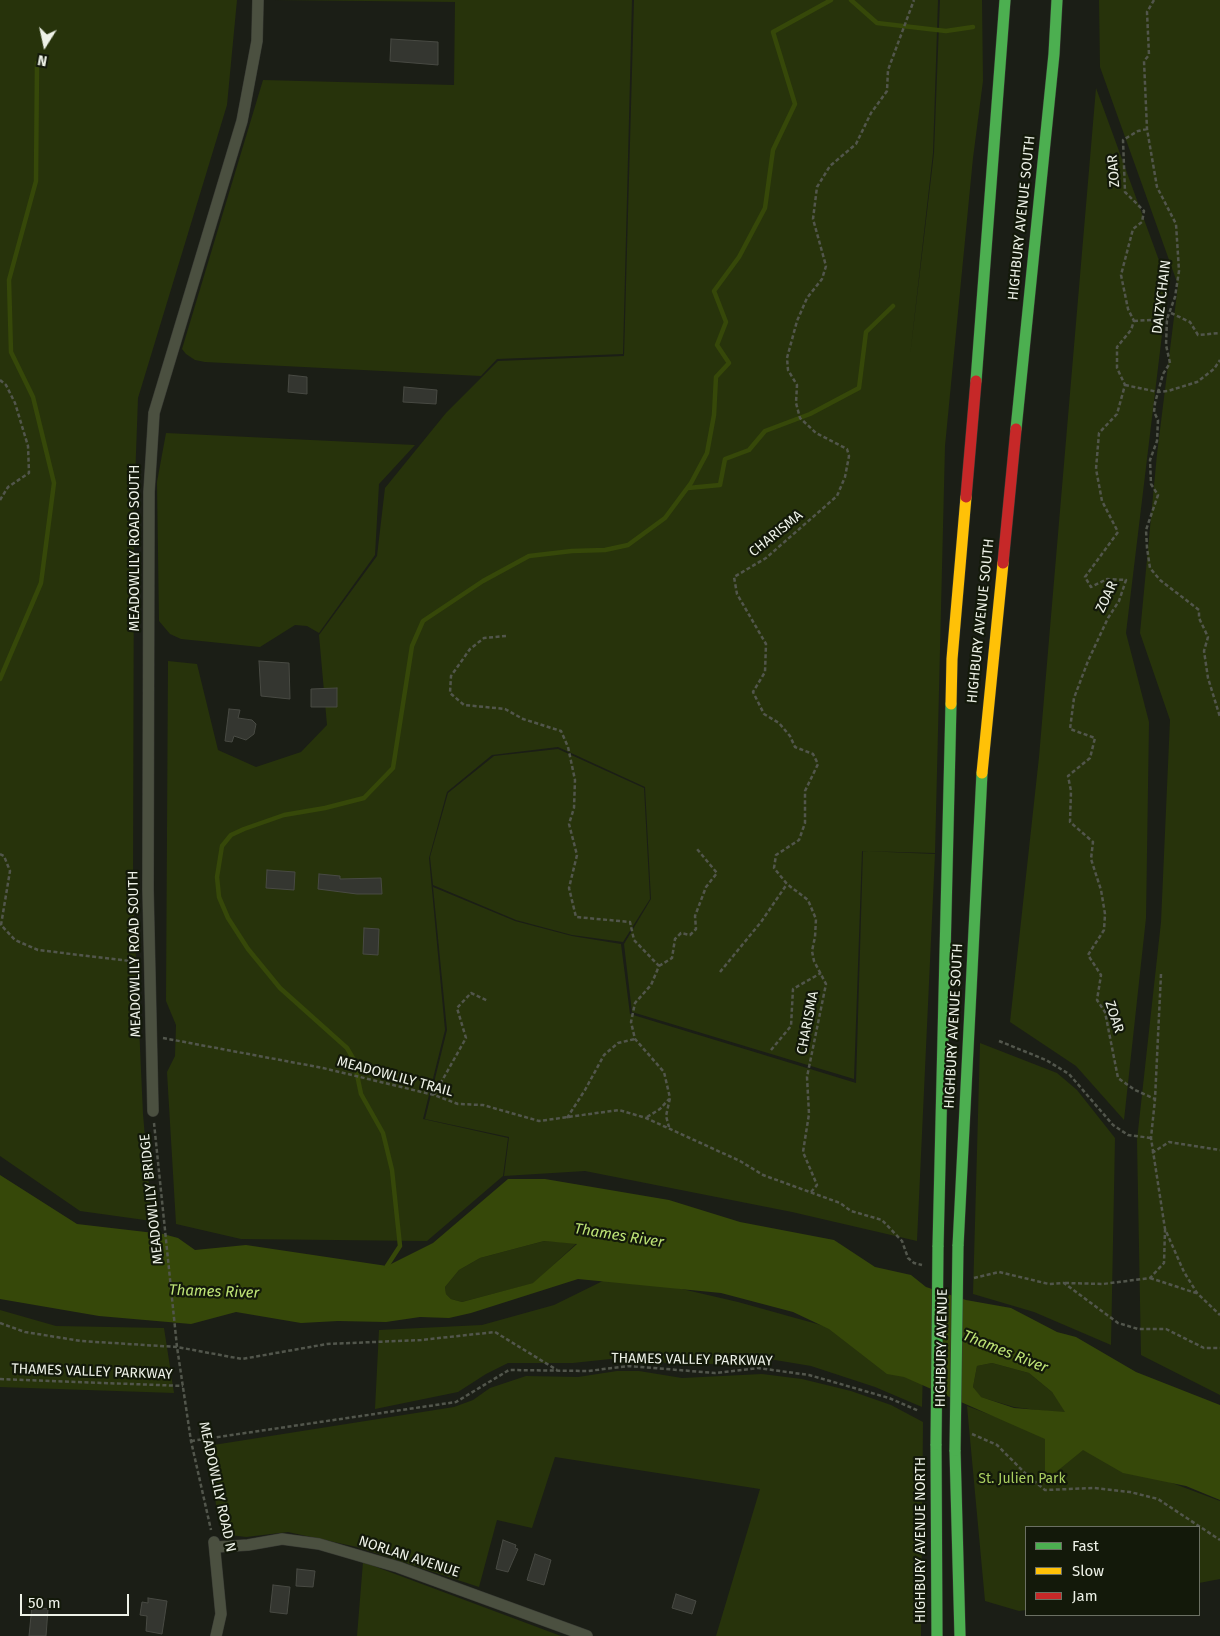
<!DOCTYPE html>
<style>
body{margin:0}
#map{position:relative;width:1220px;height:1636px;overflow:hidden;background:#1b1e16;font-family:"Fira Sans",sans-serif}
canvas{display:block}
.legend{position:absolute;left:1025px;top:1526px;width:175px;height:90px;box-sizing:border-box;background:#13190a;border:1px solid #6b7063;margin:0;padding:6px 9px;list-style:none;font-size:15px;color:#eef2e8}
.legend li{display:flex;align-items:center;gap:10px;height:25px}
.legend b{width:25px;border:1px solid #6b7063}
.north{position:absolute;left:20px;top:20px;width:50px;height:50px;-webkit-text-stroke:4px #13190a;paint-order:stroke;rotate:190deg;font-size:14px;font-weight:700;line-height:20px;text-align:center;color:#eef2e8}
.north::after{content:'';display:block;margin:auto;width:18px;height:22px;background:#eef2e8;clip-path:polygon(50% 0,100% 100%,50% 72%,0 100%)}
.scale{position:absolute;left:20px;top:1594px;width:109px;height:22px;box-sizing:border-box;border:2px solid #eef2e8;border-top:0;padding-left:6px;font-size:15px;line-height:18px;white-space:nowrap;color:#eef2e8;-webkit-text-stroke:4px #13190a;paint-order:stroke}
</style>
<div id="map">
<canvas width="1220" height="1636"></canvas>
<ul class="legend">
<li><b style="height:6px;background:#4caf50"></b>Fast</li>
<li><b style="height:6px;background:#ffc107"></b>Slow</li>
<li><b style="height:6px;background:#c62828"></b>Jam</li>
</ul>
<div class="north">N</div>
<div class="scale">50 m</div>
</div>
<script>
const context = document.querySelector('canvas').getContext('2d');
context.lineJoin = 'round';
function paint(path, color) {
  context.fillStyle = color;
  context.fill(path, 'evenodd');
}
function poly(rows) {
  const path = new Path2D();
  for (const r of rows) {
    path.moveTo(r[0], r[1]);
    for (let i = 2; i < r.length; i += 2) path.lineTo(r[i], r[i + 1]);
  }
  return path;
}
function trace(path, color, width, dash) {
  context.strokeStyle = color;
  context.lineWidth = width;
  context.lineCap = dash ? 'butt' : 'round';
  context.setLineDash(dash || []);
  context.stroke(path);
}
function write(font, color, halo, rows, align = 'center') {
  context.font = font + ' "Fira Sans",sans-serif';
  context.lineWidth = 4.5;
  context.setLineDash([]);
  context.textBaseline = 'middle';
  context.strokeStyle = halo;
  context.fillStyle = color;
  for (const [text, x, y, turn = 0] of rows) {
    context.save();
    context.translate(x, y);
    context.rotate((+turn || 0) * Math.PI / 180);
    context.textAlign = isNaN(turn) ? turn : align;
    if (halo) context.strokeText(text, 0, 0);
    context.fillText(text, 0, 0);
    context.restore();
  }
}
const green = poly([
 [0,0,237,0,227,105,138,398,134,508,133,893,143,1114,152,1221,80,1211,0,1156],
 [274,0,632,0,623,354,497,359,481,376,205,362,195,360,186,354,182,349,263,80,454,85,455,2],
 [634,0,938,0,933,153,910,356,934,153,940,0,982,0,983,81,973,158,945,446,935,853,862,851,854,1079,632,1012,624,944,651,899,645,787,558,747,492,755,447,792,429,858,445,1030,423,1119,508,1138,503,1176,427,1241,241,1239,176,1224,167,1072,175,1056,176,1025,166,1001,168,661,197,664,218,750,256,767,301,752,327,725,319,635,377,556,385,488,446,413,498,361,624,356],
 [1099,0,1220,0,1220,1395,1141,1355,1137,1140,1161,922,1170,720,1140,633,1157,454,1178,285,1100,67],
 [1096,88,1168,285,1126,633,1149,722,1146,918,1124,1120,1076,1066,1010,1022,1039,757],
 [166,433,415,445,379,484,375,555,319,633,307,626,295,625,260,647,181,639,170,634,159,621,157,482],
 [558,749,644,788,650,899,623,942,572,935,516,920,433,885,430,857,448,793,494,756],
 [863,851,935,854,917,1241,792,1212,585,1171,504,1176,509,1137,425,1119,447,1030,433,887,515,921,572,936,621,944,630,1014,856,1083],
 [980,1043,1057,1073,1077,1090,1115,1138,1111,1345,1034,1312,973,1294],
 [544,1241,577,1243,534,1283,462,1302,451,1299,446,1294,445,1287,459,1270,480,1258],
 [617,1274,738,1302,853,1334,923,1370,922,1407,875,1387,811,1366,775,1360,695,1365,666,1363,638,1356,573,1363,508,1363,486,1374,458,1392,375,1409,379,1330,482,1325,554,1305],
 [0,1310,56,1326,164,1328,174,1393,0,1387],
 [992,1363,1029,1373,1052,1392,1066,1412,1061,1413,1014,1407,980,1397,973,1387,977,1366],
 [617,1371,639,1371,682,1378,762,1374,802,1379,851,1391,891,1405,923,1422,921,1636,716,1636,760,1489,555,1457,532,1528,497,1520,479,1587,357,1547,288,1532,246,1537,230,1535,220,1523,205,1452,207,1446,454,1407,473,1400,490,1388,526,1376,578,1377],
 [967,1406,1220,1501,1220,1579,1199,1583,1199,1527,1026,1527,1026,1610,1019,1611,985,1601],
 [363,1562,561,1636,357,1636]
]);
const water = poly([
 [0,1175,77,1224,163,1234,178,1238,195,1250,246,1245,387,1266,433,1243,508,1179,545,1179,669,1200,740,1222,834,1240,875,1267,911,1275,926,1287,966,1300,1011,1308,1057,1332,1076,1337,1136,1372,1220,1405,1220,1500,1186,1486,1123,1473,1083,1450,1045,1481,1045,1439,904,1377,887,1374,829,1329,793,1312,721,1293,578,1279,471,1313,449,1318,420,1317,386,1322,338,1321,301,1323,236,1312,191,1324,99,1316,0,1299],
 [544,1241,577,1244,533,1283,462,1302,451,1299,446,1294,445,1287,459,1270,480,1258],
 [992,1363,1029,1373,1052,1392,1065,1412,1014,1408,981,1397,973,1387,977,1366]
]);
const stream = poly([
 [851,0,877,23,946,31,973,27],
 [688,488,720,485,725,459,749,450,765,431,810,414,859,388,866,332,893,306],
 [0,679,41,583,54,483,33,397,11,352,9,280,36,181,37,63],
 [387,1266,400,1246,392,1170,383,1133,361,1094,354,1060,347,1048,280,988,248,949,228,918,219,897,217,877,222,846,231,835,244,829,284,815,325,808,364,798,393,768,412,646,423,621,483,581,529,556,572,551,605,550,628,545,665,518,691,483,707,453,714,415,716,377,729,363,717,345,726,322,714,291,739,257,765,208,773,150,795,104,773,32,831,0]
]);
const building = poly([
 [391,39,438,42,438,65,390,61,391,39],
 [289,375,307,377,307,394,288,392,289,375],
 [404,387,437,390,436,404,403,402,404,387],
 [259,661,289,663,290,699,261,696,259,661],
 [337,688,337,707,311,707,311,689,337,688],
 [229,709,240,710,238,718,252,720,256,724,254,734,246,740,234,736,232,742,225,741,229,709],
 [267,870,295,872,294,890,266,888,267,870],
 [319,874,340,876,340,879,381,878,382,894,357,894,318,889,319,874],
 [364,928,379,929,378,955,363,954,364,928],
 [503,1540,516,1545,515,1548,518,1549,508,1572,496,1569,503,1540],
 [535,1554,551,1560,544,1585,527,1580,535,1554],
 [297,1569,315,1571,313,1587,296,1586,297,1569],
 [273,1585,290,1587,287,1614,270,1612,273,1585],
 [676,1594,696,1601,692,1614,672,1608,676,1594],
 [148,1598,167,1601,162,1634,146,1631,147,1616,140,1615,142,1602,148,1603,148,1598],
 [32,1606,48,1609,46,1636,29,1636,32,1606]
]);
const path = poly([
 [1154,0,1147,12,1149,55,1144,61,1147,129,1157,187,1176,224,1179,271,1175,297,1167,319,1166,345,1170,363,1163,374,1155,403,1154,412,1158,420,1157,441,1150,460,1151,484,1158,495,1146,530,1147,548,1150,568,1160,580,1199,610,1199,618,1208,637,1204,651,1208,678,1220,717],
 [1147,129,1138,131,1123,140,1125,192,1144,211,1142,222,1133,229,1121,275,1128,309,1134,321,1131,330,1117,347,1117,368,1125,385,1117,414,1099,433,1096,469,1102,501,1118,532,1085,577,1091,587,1107,579,1126,580,1119,601,1108,618,1088,661,1074,698,1070,729,1095,738,1090,758,1068,776,1071,791,1070,822,1093,842,1091,859,1101,890,1105,914,1104,930,1088,955,1101,975,1097,1000,1105,1012,1118,1078,1135,1090,1155,1099],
 [1171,313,1190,322,1198,335,1220,333],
 [1134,321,1167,319],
 [0,380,6,385,15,403,28,446,29,473,8,487,0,500],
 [1125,385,1158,392,1168,391,1197,382,1214,369,1220,360],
 [506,636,484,638,470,649,451,676,450,693,464,705,505,709,523,719,561,731,568,747,575,780,574,808,569,824,577,855,569,888,576,917,630,922,634,940,659,966,651,985,635,1003,631,1022,635,1039,664,1072,670,1098,666,1116,669,1127],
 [0,854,4,856,10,871,1,925,15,940,38,950,138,962],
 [659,966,672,958,675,939,681,933,690,935,696,929,695,916,706,887,717,873,697,849],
 [720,972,761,922,787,884],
 [1161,974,1155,1099,1151,1138,1165,1229,1184,1272,1197,1293,1220,1315],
 [163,1038,323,1068,434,1095,458,1104,483,1105,539,1121,619,1110,646,1118,740,1161,763,1175,840,1203,851,1211,882,1220,902,1241,908,1258,914,1263,922,1265],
 [999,1041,1046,1060,1069,1074,1113,1125,1128,1135,1151,1138],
 [771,1050,791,1026,793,989,821,973],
 [434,1095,466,1038,457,1008,471,993,488,1001],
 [647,1117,660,1109,669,1099],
 [567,1118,585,1090,604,1055,618,1043,635,1039],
 [154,1123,177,1347,191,1441,211,1530],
 [1152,1153,1169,1142,1220,1150],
 [811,1192,817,1185,803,1152,809,1114,807,1077,826,984,814,961,812,951,815,937,816,919,808,900,787,884,774,868,776,855,799,840,805,823,805,791,818,764,813,754,795,747,790,736,779,723,764,714,753,692,765,672,766,644,737,594,734,577,766,558,837,496,845,477,849,456,847,449,816,433,800,418,796,403,797,385,788,370,787,358,797,321,807,298,822,279,826,266,813,219,817,187,830,166,856,144,871,113,887,91,888,70,914,0],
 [974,1278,999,1272,1049,1284,1064,1283,1118,1323,1138,1329,1166,1329,1204,1348,1220,1348],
 [1150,1278,1196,1293],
 [1065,1283,1103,1284,1150,1278,1164,1263,1165,1230],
 [0,1323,25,1332,81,1341,177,1347,242,1359,327,1344,421,1340,495,1332,557,1370],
 [0,1379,183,1386],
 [972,1434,997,1445,1028,1476,1045,1490,1094,1488,1130,1492,1158,1499,1220,1540],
 [191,1441,456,1402,509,1370,588,1371,629,1366,715,1373,758,1368,809,1375,889,1398,919,1411]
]);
const street = poly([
 [153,1111,148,889,149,492,154,413,242,121,257,41,258,0],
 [214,1542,221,1614,216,1636],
 [216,1547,248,1545,282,1539,319,1544,398,1567,587,1636]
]);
const fast = poly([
 [976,381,1005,0],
 [1016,429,1054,54,1057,0],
 [958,1246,982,773],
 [938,1247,951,704],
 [936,1444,937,1636],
 [955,1450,960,1636]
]);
const slow = poly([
 [951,704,952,659,966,497],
 [982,773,1003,563]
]);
const jam = poly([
 [966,497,976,381],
 [1003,563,1016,429]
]);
const fastBridge = poly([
 [936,1444,938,1247],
 [955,1450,958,1246]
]);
const streetNames = [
 ["ZOAR",1114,171,-95],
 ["HIGHBURY AVENUE SOUTH",1022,218,-84],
 ["DAIZYCHAIN",1162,297,-83],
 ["CHARISMA",776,534,-39],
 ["MEADOWLILY ROAD SOUTH",135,548,-90],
 ["ZOAR",1107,597,-65],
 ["HIGHBURY AVENUE SOUTH",981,621,-84],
 ["MEADOWLILY ROAD SOUTH",135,954,-91],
 ["ZOAR",1114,1017,72],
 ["CHARISMA",808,1023,-79],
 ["HIGHBURY AVENUE SOUTH",954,1026,-87],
 ["MEADOWLILY TRAIL",395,1077,15],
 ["MEADOWLILY BRIDGE",152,1199,-96],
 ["HIGHBURY AVENUE",942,1348,-89],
 ["THAMES VALLEY PARKWAY",692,1360,1],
 ["THAMES VALLEY PARKWAY",92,1372,2],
 ["MEADOWLILY ROAD N",217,1487,78],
 ["HIGHBURY AVENUE NORTH",921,1540,-90],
 ["NORLAN AVENUE",409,1557,18]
];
const parkNames = [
 ["St. Julien Park",1022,1479]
];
const waterNames = [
 ["Thames River",619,1236,9],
 ["Thames River",214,1292,2],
 ["Thames River",1005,1352,22]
];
paint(green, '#27330b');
paint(water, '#364809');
trace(stream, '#364809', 4.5);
paint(building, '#343630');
trace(building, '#484a43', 1);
trace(street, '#393b34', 12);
trace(fast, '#393b34', 12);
trace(slow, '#393b34', 12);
trace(jam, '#393b34', 12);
trace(path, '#52564c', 2.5, [4, 2.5]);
trace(street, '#4b5040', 11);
trace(fast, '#4caf50', 11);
trace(slow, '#ffc107', 11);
trace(jam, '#c62828', 11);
trace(fastBridge, '#393b34', 12, []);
trace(fastBridge, '#4caf50', 11);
write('14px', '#eef2e8', '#13190a', streetNames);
write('14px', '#a9ce60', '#13190a', parkNames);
write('italic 15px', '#bee476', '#13190a', waterNames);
</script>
